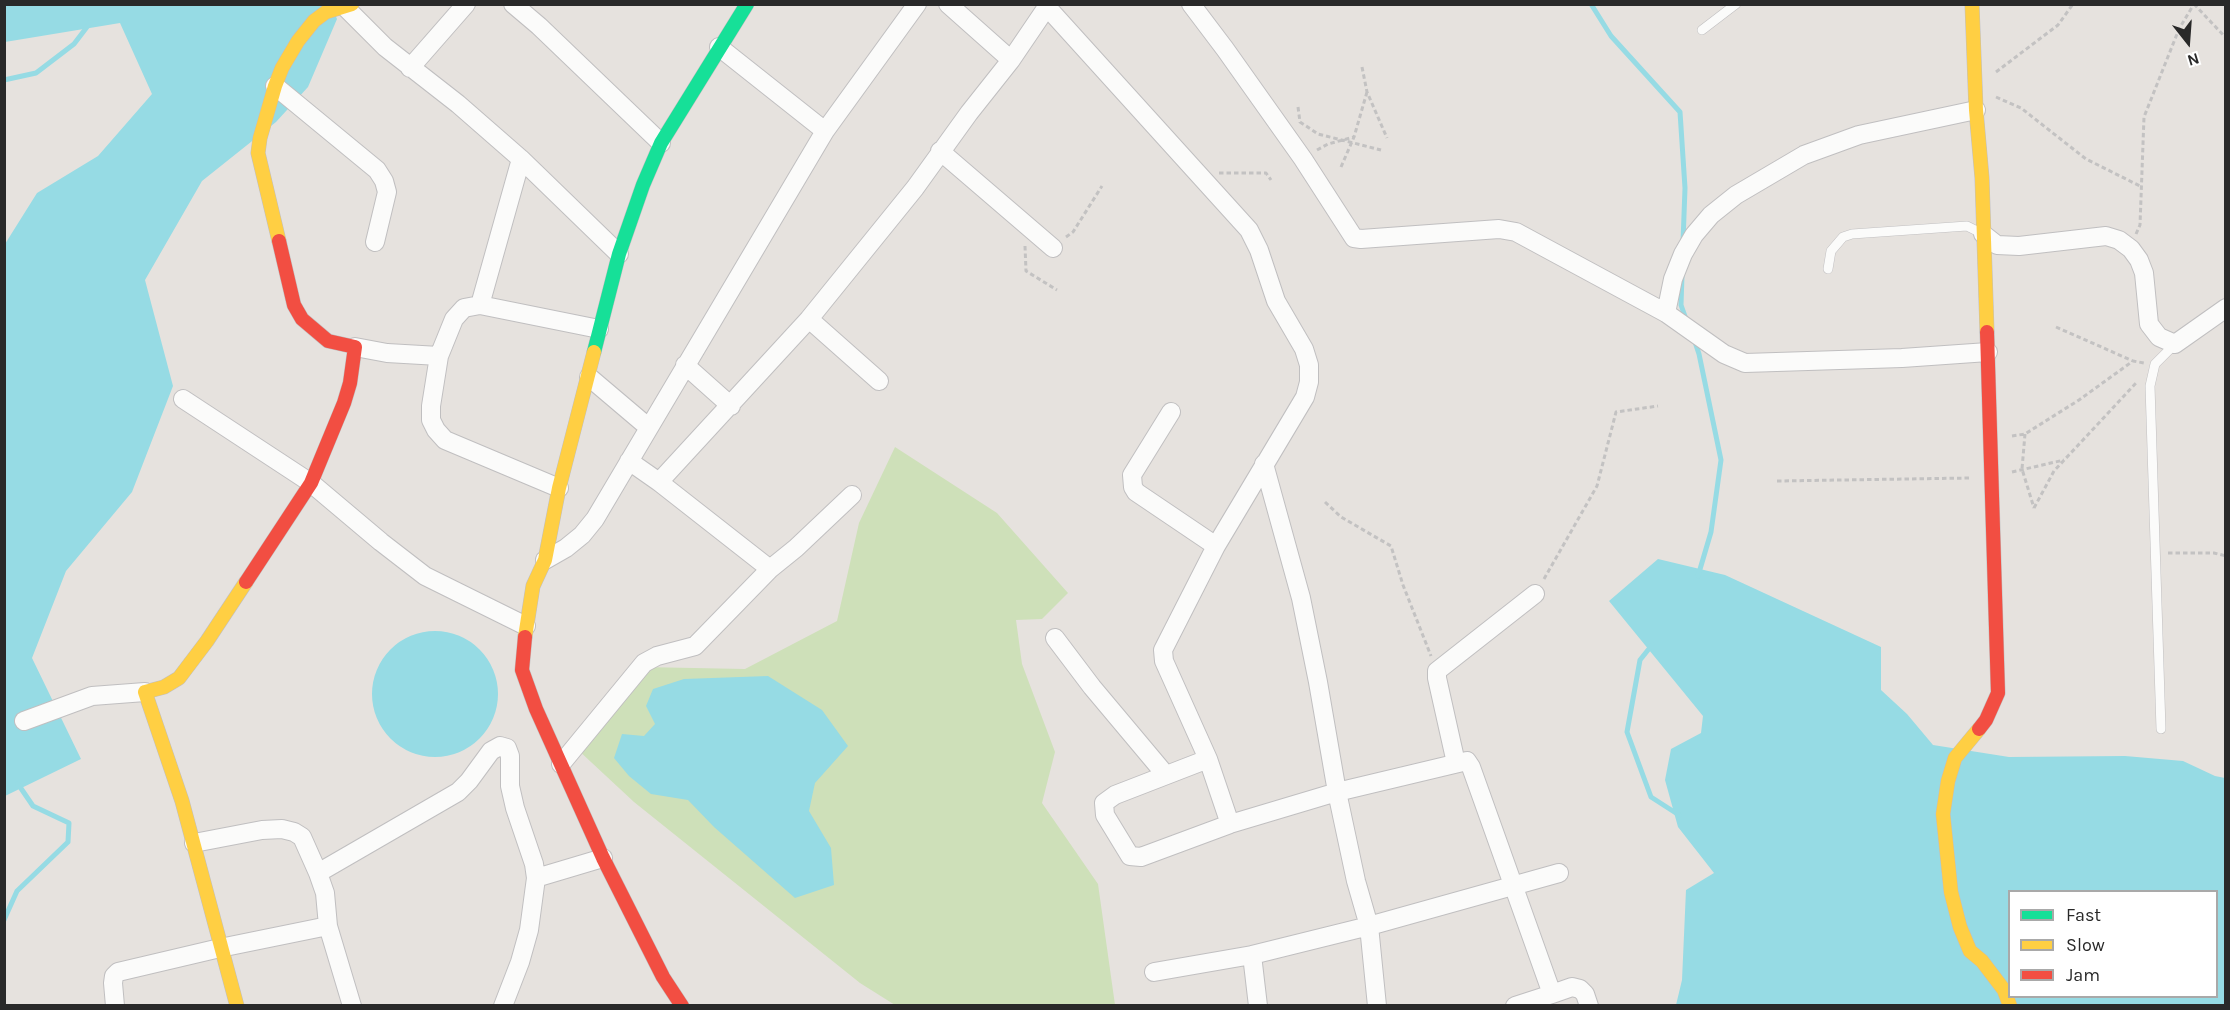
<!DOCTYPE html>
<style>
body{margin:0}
#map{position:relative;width:2230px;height:1010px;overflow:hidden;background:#e6e2de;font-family:Karla,sans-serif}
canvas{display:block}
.frame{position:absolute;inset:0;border:6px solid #292929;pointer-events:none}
.legend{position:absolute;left:2008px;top:890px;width:210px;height:108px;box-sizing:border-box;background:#fff;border:2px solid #a9a9a9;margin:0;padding:8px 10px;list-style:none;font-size:18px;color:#292929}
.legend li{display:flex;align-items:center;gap:12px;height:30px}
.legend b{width:30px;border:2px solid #a9a9a9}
.north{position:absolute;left:2158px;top:12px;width:60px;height:60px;-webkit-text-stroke:4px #fff;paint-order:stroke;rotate:163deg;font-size:16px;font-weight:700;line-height:24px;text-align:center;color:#292929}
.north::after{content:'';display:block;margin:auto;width:21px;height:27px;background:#292929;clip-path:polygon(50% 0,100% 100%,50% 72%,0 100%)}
</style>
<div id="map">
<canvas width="2230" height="1010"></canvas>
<div class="frame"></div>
<ul class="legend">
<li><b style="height:8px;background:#16e098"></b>Fast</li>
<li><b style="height:8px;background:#ffcf43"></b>Slow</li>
<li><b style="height:8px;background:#f24e42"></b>Jam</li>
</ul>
<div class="north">N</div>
</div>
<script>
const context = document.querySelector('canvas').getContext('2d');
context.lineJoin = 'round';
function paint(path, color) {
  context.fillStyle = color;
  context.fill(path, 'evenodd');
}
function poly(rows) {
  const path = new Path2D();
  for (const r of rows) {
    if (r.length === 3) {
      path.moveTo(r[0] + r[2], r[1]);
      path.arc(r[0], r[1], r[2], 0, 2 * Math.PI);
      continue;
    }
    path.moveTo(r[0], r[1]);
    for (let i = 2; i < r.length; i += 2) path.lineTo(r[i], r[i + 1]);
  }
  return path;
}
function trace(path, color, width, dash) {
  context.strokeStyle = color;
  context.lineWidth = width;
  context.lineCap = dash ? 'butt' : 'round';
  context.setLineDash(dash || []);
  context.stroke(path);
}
const green = poly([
 [895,447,997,513,1068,593,1042,619,1016,620,1022,664,1055,752,1042,803,1098,884,1115,1005,895,1005,860,983,634,802,577,749,642,667,745,669,837,621,859,523]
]);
const water = poly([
 [5,5,331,5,337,19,308,87,276,122,202,181,145,280,173,386,132,492,66,571,32,658,81,759,5,796,5,244,37,193,98,156,152,94,120,23,5,42],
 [1658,559,1725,575,1881,647,1881,690,1907,714,1933,745,2009,757,2125,756,2183,761,2215,776,2225,778,2225,1005,1676,1005,1682,980,1686,890,1714,873,1678,827,1665,780,1671,749,1701,733,1703,716,1609,601],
 [2010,892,2216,892,2216,996,2010,996],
 [435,694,63],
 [768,676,822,710,848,746,815,783,809,811,831,848,834,885,795,898,714,827,688,800,651,794,629,776,614,758,622,734,644,736,655,724,646,706,653,689,684,679]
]);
const stream = poly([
 [1591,4,1611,36,1680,112,1685,188,1683,242],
 [4,80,36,73,74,44,90,23],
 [1682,275,1681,305,1687,322],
 [1694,339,1699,354,1721,460,1711,532,1698,576],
 [1652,645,1640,660,1627,732,1651,797,1679,815],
 [4,920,17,891,68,842,69,823,33,806,18,784]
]);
const path = poly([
 [2194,4,2226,38],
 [1362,67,1367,92,1387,138],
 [1996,72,2058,25,2073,4],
 [1996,97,2021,108,2086,159,2140,186],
 [1298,107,1300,122,1318,134,1381,150],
 [1317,150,1328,144,1354,137],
 [1341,167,1354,137,1367,92],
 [1219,173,1266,173,1271,180],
 [2136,234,2140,225,2144,117,2179,29,2194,4],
 [1066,237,1073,232,1102,186],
 [1025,246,1026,271,1057,290],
 [2056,327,2133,361],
 [2025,434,2022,469,2034,508],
 [2012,436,2025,434,2079,400,2133,361,2144,363],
 [2012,472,2064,460],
 [1777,481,1970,478],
 [1325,502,1341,517,1391,546,1403,585,1431,656],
 [2034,508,2054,471,2137,382],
 [2168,553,2214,553,2226,556],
 [1544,579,1597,486,1616,412,1658,406]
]);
const lane = poly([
 [1702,30,1736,4],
 [1828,269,1831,251,1843,237,1852,234,1967,226,1981,233],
 [2161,729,2150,386,2155,364,2175,344]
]);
const street = poly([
 [513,4,539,26,661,143],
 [948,4,1011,60],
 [1191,4,1225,49,1303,159,1354,238,1361,239,1499,229,1516,232,1666,313,1724,354,1745,363,1902,358,1988,352],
 [345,7,385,47,458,104,521,159,619,254],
 [1047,7,1249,230,1259,250,1276,301,1304,349,1309,365,1309,382,1305,397,1216,546,1163,650,1164,661,1208,759,1230,824],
 [719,47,825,131],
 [410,68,466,4],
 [275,86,377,170,384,181,387,192,375,242],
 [940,151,1053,248],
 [1983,234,1997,245,2019,246,2106,236,2119,240,2131,249,2139,260,2144,273,2149,324,2159,337,2175,344,2226,308],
 [480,305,521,159],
 [1666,313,1673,279,1683,254,1694,235,1711,215,1736,195,1804,155,1859,135,1976,110],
 [809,319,879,381],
 [355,347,387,353,439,356],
 [685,365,731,406],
 [589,377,648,427],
 [183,399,311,483,381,542,425,576,526,626],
 [1171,412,1132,475,1133,487,1136,492,1216,546],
 [629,461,659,482,770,569],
 [1264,464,1301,598,1318,682,1337,792,1356,881,1369,926,1377,1006],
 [659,482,809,319,915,188,969,113,1011,60,1049,4],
 [559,488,445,440,436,430,431,420,431,406,439,356,454,319,464,308,480,305,599,329],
 [545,560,566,548,582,535,595,519,825,131,917,4],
 [1055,638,1092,687,1165,774],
 [24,721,92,696,145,692],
 [1208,759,1115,795,1104,803,1105,815,1130,856,1141,857,1230,824,1337,792,1467,761,1471,767,1552,994,1572,987,1580,989,1585,994,1589,1006],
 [1456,763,1437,678,1437,671,1535,594],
 [561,764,644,663,657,656,695,646,770,569,796,548,852,495],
 [194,843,262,830,282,829,294,832,302,837,318,873,325,893,328,926,352,1006],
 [318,873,458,792,469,781,491,751,500,746,507,748,510,756,510,786,515,808,534,864,536,878,529,930,520,962,503,1006],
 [536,878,603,858],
 [1154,972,1252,955],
 [115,1006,113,983,114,976,118,972,220,948,328,926],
 [1258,1006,1252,955,1369,926,1559,873],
 [1515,1006,1552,994]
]);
const fast = poly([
 [594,352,619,254,643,185,661,143,747,4]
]);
const slow = poly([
 [1972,4,1976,110,1982,178,1987,332],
 [279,241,258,153,260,138,275,86,282,68,298,41,314,21,326,12,352,4],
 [525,637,533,586,545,560,559,488,594,352],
 [1979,729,1955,758,1948,781,1943,814,1951,892,1960,927,1970,951,1982,961,2004,990,2010,1006],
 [237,1006,182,801,145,692,164,687,179,678,207,641,246,582]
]);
const jam = poly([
 [246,582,311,483,344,403,350,383,355,347,328,341,302,319,294,305,279,241],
 [525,637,522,670,536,709,603,858,663,977,682,1006],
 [1979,729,1986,720,1998,693,1987,332]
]);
paint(green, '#cee0b9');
paint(water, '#96dbe4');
trace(stream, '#96dbe4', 5);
trace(lane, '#c0bfc0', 10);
trace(street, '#c0bfc0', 20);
trace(fast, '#c0bfc0', 15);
trace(slow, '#c0bfc0', 15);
trace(jam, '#c0bfc0', 15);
trace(path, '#c3c2c2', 3, [4.5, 3]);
trace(lane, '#fbfbfa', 9);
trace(street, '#fbfbfa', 18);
trace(fast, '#16e098', 14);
trace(slow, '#ffcf43', 14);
trace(jam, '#f24e42', 14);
</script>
